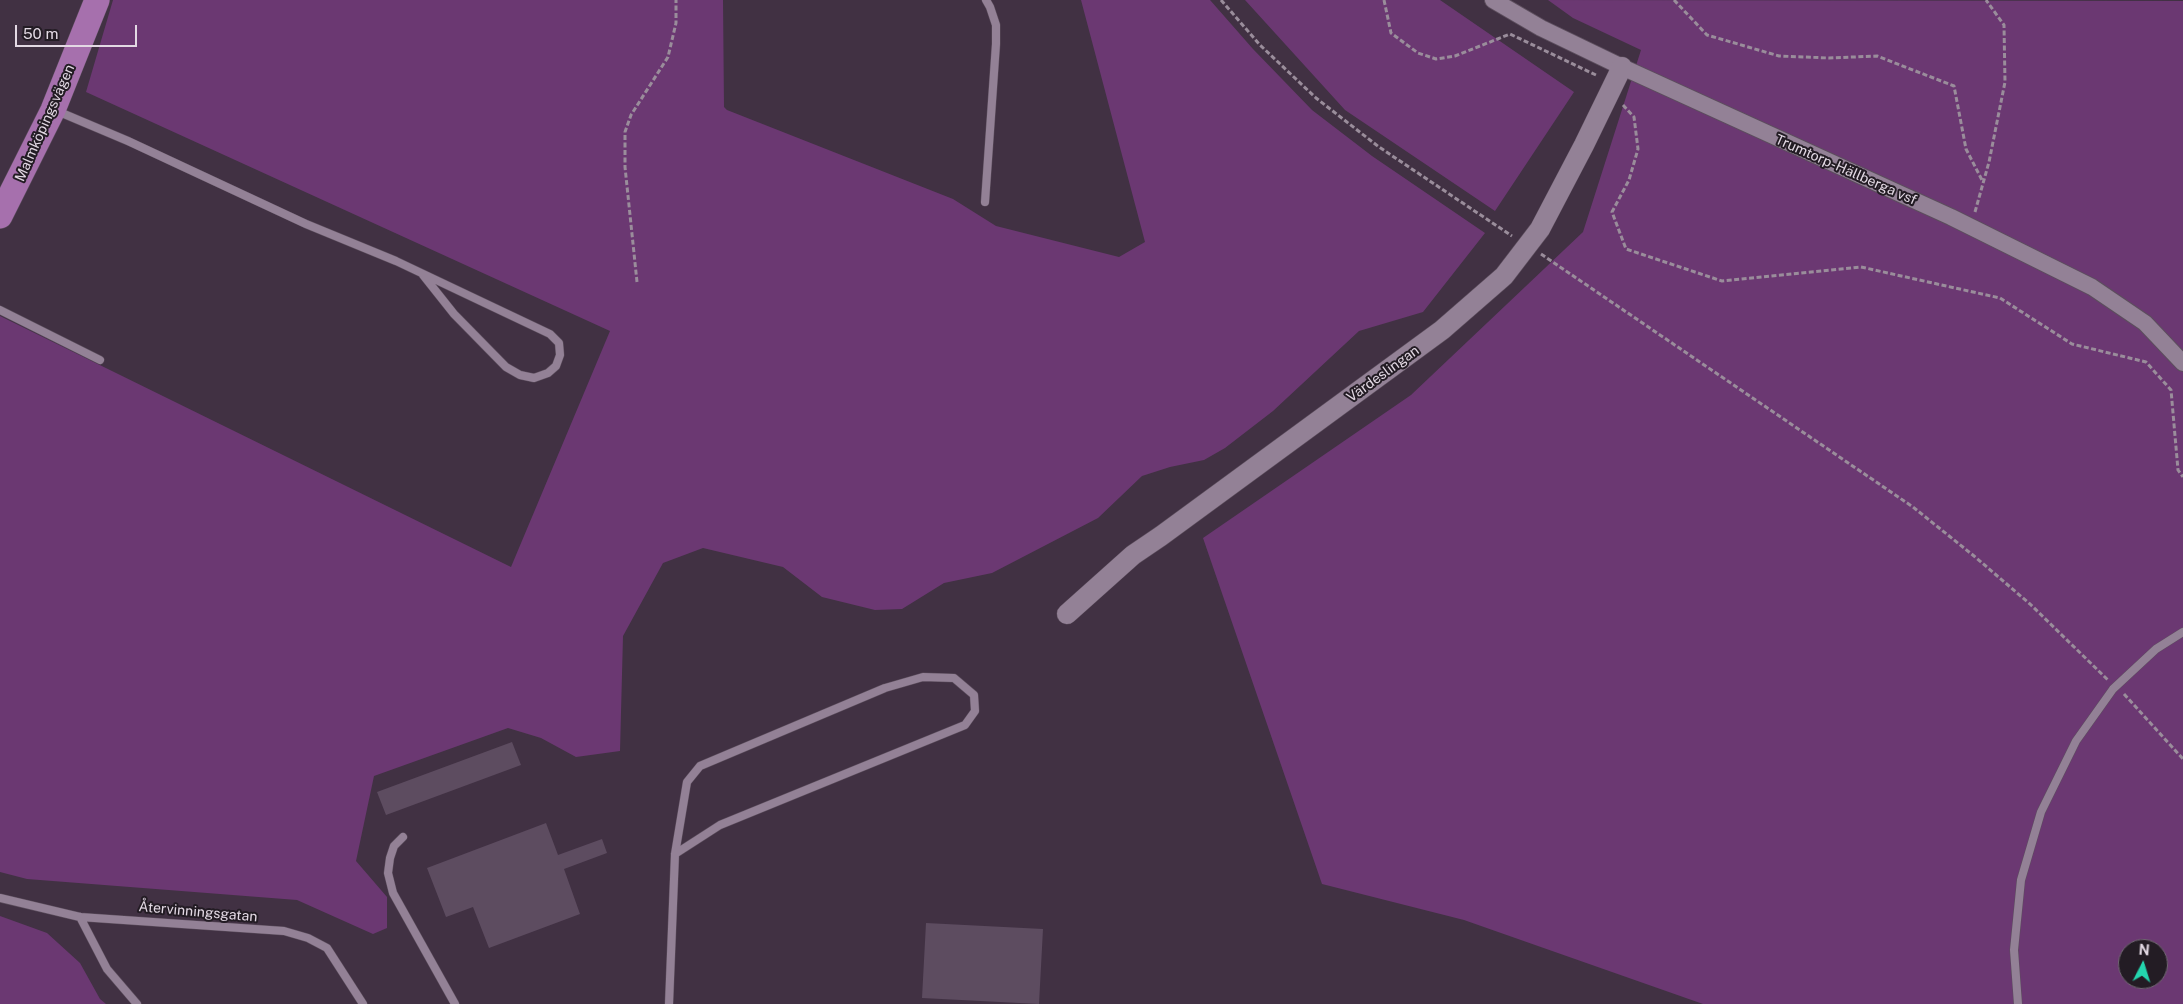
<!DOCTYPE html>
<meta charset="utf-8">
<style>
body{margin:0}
#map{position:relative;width:2183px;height:1004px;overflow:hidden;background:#413143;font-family:"Public Sans",sans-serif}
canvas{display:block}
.north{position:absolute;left:2118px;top:939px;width:50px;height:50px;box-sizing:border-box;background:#231c24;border:1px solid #706871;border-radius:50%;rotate:5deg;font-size:14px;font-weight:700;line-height:20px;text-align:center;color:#e3d9e4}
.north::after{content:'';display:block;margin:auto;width:18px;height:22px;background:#24d5ae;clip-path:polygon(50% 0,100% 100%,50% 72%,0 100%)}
.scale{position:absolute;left:15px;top:25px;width:122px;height:22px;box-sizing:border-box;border:2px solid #e3d9e4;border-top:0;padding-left:6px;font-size:15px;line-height:18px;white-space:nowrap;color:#e3d9e4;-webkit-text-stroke:4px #231c24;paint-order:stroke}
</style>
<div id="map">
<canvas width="2183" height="1004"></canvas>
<div class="north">N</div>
<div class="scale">50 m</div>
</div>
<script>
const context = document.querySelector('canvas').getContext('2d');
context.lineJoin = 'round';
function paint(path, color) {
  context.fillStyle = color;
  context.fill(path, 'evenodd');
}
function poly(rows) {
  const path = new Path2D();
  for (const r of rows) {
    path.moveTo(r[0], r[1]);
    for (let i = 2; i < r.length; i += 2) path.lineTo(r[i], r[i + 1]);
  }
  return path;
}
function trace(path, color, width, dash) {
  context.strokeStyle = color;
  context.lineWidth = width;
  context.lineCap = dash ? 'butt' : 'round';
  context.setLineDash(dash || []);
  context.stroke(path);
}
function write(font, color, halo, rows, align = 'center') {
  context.font = font + ' "Public Sans",sans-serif';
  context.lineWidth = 4;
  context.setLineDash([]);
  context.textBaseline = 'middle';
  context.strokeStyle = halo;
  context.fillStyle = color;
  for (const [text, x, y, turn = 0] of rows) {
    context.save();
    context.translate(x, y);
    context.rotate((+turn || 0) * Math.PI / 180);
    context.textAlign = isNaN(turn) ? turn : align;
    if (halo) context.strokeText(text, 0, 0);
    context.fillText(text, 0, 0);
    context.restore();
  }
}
const green = poly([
 [113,0,723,0,724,107,727,110,953,199,996,226,1119,257,1145,242,1081,0,1210,0,1253,49,1312,110,1372,156,1485,233,1423,312,1359,331,1273,411,1225,448,1204,460,1170,467,1142,476,1098,518,992,573,944,583,902,609,875,610,822,597,783,567,703,548,663,563,623,636,620,751,576,757,541,738,508,728,374,776,356,861,387,897,387,928,373,934,297,900,27,879,0,872,0,316,511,567,610,331,86,92],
 [1245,0,1440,0,1574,92,1495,211,1345,110],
 [1548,0,2183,1,2183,1004,1703,1004,1464,920,1322,884,1203,538,1411,395,1583,232,1641,50,1573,18],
 [2128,949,2158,949,2158,979,2128,979],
 [0,916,47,933,80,963,100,999,106,1004,0,1004]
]);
const building = poly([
 [512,742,521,765,386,815,377,792],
 [546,823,558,855,602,839,607,853,564,869,580,914,489,948,473,907,446,917,427,868],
 [926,923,1043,929,1039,1004,922,998]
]);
const path = poly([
 [1221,0,1260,45,1316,98,1379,147,1512,236],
 [1384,0,1391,33,1418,53,1436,59,1455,56,1510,34,1598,76],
 [1674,0,1707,35,1779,56,1829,58,1877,56,1954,86,1966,149,1983,182],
 [1623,105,1634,117,1638,149,1629,180,1612,212,1626,249,1722,281,1861,267,2000,298,2072,344,2146,362,2171,390,2178,470,2183,477],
 [1975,212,1989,162,2005,82,2004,25,1986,0],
 [1541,254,1913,507,1974,556,2030,604,2108,680],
 [637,282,625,167,625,132,631,115,668,57,676,23,676,0],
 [2124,694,2183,759]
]);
const service = poly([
 [57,111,128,141,306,224,396,261,550,334,559,343,560,355,556,366,548,373,534,378,520,375,506,367,454,314,423,275],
 [985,202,996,44,996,25,990,7,986,0],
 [0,310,100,360],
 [403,837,394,846,390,858,388,873,393,893,455,1004],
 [0,898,80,917,284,931,308,938,327,948,363,1004],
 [80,917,107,969,137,1004],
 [669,1004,675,854,687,782,700,766,885,688,923,677,954,678,974,695,975,711,965,725,720,825,675,854],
 [2018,1004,2014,950,2021,880,2041,812,2076,741,2113,689,2156,649,2183,632]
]);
const minor = poly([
 [1493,0,1541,28,1622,67,1951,217,2092,287,2145,323,2183,363]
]);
const tertiary = poly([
 [1067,614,1133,555,1161,536,1442,330,1504,276,1540,229,1584,145,1622,67]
]);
const primary = poly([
 [0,216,53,110,97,0]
]);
const streetNames = [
 ["Malmköpingsvägen",45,123,-66],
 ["Trumtorp-Hällberga vsf",1846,170,24],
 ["Värdeslingan",1383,374,-36],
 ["Återvinningsgatan",198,912,5]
];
paint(green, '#6b3872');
paint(building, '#5d4c60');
trace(service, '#5c4e5d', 9);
trace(minor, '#5c4e5d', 18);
trace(tertiary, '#5c4e5d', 21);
trace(primary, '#5c4e5d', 26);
trace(path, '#9a8d9b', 3, [5, 2.5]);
trace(service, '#938196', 8);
trace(minor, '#938196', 16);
trace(tertiary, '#938196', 20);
trace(primary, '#a670ad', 25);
write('14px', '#e3d9e4', '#231c24', streetNames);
</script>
